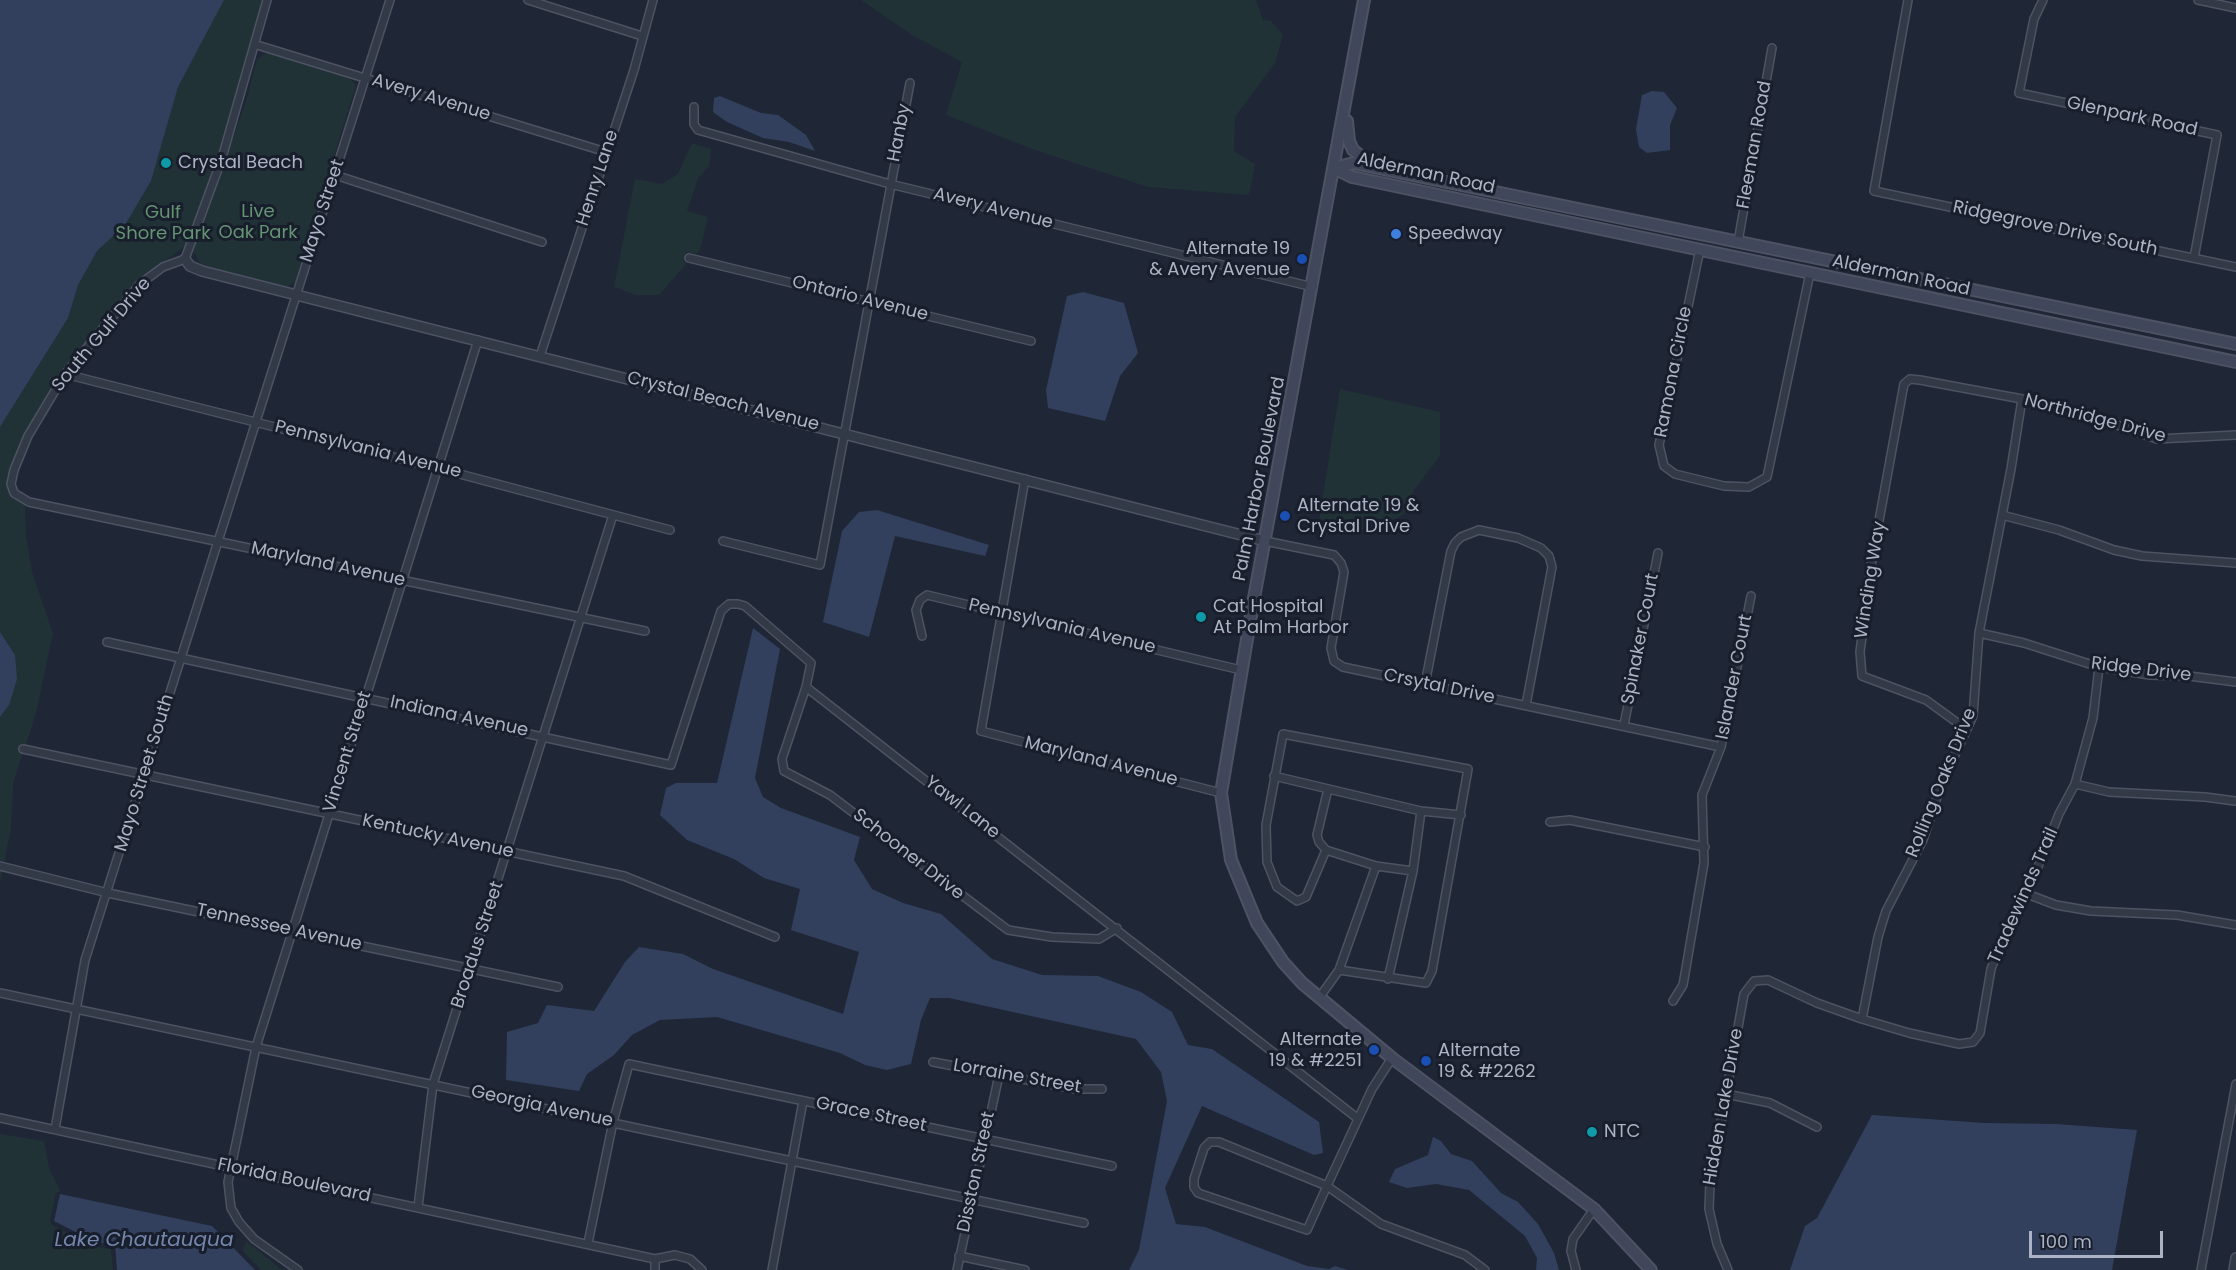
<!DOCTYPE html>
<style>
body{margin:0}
#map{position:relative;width:2236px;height:1270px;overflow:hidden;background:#1f2636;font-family:Poppins,sans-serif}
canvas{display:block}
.scale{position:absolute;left:2029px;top:1231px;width:134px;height:27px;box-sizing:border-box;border:3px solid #acb3c4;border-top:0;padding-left:8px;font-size:18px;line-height:21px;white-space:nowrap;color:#acb3c4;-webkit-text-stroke:4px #181e2b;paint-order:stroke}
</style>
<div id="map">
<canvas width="2236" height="1270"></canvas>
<div class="scale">100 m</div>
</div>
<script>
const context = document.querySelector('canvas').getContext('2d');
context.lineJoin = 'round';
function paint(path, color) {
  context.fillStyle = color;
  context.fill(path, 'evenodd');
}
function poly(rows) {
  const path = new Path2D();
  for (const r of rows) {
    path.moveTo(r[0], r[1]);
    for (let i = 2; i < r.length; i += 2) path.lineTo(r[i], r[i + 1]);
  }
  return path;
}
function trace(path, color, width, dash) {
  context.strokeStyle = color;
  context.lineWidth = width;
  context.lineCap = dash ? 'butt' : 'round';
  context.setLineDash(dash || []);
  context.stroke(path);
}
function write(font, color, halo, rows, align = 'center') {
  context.font = font + ' Poppins,sans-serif';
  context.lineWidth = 6;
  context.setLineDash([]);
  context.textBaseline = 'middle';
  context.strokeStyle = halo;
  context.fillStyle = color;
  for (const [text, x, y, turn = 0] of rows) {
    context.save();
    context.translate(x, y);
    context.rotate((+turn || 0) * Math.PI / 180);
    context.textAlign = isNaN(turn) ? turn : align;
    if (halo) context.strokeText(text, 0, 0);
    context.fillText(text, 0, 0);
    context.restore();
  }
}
const green = poly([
 [224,0,268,0,222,158,188,244,153,270,124,297,74,356,47,395,23,439,9,474,9,494,25,505,26,536,32,572,53,633,35,717,13,783,11,828,0,883,0,717,9,705,15,655,0,632,0,427,68,318,78,285,97,251,125,225,151,181,178,87],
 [861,0,1256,0,1263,20,1271,21,1283,35,1275,63,1235,117,1234,151,1255,164,1249,195,1148,187,1035,150,946,115,962,62,912,35],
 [267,52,345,74,356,85,295,282,287,287,201,265,193,250,246,102,257,60],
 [692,143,711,149,709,166,698,178,687,211,708,217,700,250,696,254,686,252,683,261,687,263,659,295,636,295,614,287,635,179,662,184,678,174],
 [1340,389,1440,412,1440,456,1414,490,1404,514,1386,524,1354,533,1318,526],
 [0,1134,44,1141,49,1168,60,1191,56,1193,50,1220,52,1225,93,1246,111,1249,113,1270,0,1270],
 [246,1241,282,1270,261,1270,243,1251]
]);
const water = poly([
 [0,0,224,0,178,87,151,181,125,225,97,251,78,285,68,318,0,427],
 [1652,91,1664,92,1677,108,1670,125,1670,150,1647,153,1639,147,1636,129,1642,95],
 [720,96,761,113,778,115,806,135,815,151,789,142,763,138,727,122,713,112,714,98],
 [1083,292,1124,303,1138,353,1120,376,1105,421,1048,408,1046,390,1067,296],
 [877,510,989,545,985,556,895,536,869,637,823,622,842,531,859,512],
 [753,628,780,649,755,778,763,797,781,808,860,837,854,860,872,889,903,903,941,914,992,959,1042,975,1098,976,1141,992,1172,1012,1188,1045,1212,1049,1319,1122,1323,1153,1314,1155,1202,1106,1165,1188,1176,1224,1205,1227,1307,1266,1329,1269,1335,1266,1348,1270,1129,1270,1139,1250,1167,1101,1161,1072,1136,1039,949,998,930,998,921,1020,911,1064,887,1070,865,1065,840,1053,717,1017,660,1020,632,1035,614,1055,587,1074,579,1091,506,1080,507,1032,538,1023,547,1005,594,1011,625,962,639,947,683,954,713,969,843,1014,859,952,791,930,800,889,764,878,734,859,687,840,660,815,666,788,676,783,717,783],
 [0,632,15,655,17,679,9,705,0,717],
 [1872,1115,1984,1123,2056,1124,2137,1130,2112,1270,1790,1270,1805,1226,1817,1218],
 [1433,1137,1441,1141,1451,1154,1472,1161,1501,1193,1518,1202,1538,1224,1554,1253,1559,1270,1536,1270,1537,1258,1525,1236,1469,1190,1436,1184,1407,1188,1389,1182,1395,1169,1428,1155],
 [60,1194,212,1226,255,1270,117,1270,115,1245,95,1242,54,1221]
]);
const minor = poly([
 [267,0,222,158,185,259,163,267,140,284,65,374,28,436,14,470,11,484,14,493,29,502,645,631],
 [528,0,642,36],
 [1908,0,1874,191,2236,267],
 [2043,0,2034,19,2019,93,2217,135,2194,258],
 [2198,0,2236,8],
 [257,45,606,152],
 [694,107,694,124,698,130,890,184,1313,287],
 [335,175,542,242],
 [1738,242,1772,48],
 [1700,249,1659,445,1664,466,1675,474,1724,486,1749,487,1767,477,1810,273],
 [689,258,1031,341],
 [540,356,634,70,653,0],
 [65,374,437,468,670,530],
 [1025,479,981,731,1221,793],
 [2002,515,2059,530,2114,550,2142,556,2236,563],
 [723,541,820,565,910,83],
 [1265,541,1334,555,1341,563,1344,572,1331,648,1334,661,1343,667,1721,747],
 [1979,633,2024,643,2099,667,2150,675,2189,676,2236,682],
 [922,636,916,610,920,600,927,595,1241,670],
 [107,642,671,765,721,611,729,604,738,604,745,606,811,663,806,687,782,759,784,771,830,795,1008,930,1052,937,1099,939,1117,928],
 [1425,684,1451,551,1455,543,1461,537,1479,530,1518,538,1541,548,1549,556,1552,567,1526,705],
 [806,687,1357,1118],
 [1624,725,1658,553],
 [1968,727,1959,724,1926,700,1862,676,1860,652,1872,559,1904,384,1910,379,1920,380,2022,399,2083,413,2157,439,2236,435],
 [23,749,624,876,775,937],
 [1274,776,1421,811,1461,815],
 [2075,784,2109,792,2205,797,2235,801],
 [1328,789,1317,835,1319,842,1326,850,1376,866,1413,871],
 [1550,822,1570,820,1705,847],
 [1326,850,1306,897,1297,901,1277,887,1267,862,1266,825,1283,734,1468,769,1432,971,1426,983,1339,970],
 [0,866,108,893,558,987],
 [2027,894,2056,905,2091,911,2177,915,2236,925],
 [1388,979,1413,871,1421,811],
 [0,993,1084,1223],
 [1319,998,1339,970,1376,866],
 [1673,1001,1683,985,1704,863,1702,795,1721,747,1751,596],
 [1862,1019,1878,937,1886,911,1923,840,1941,785,1973,716,1979,633,2011,469,2022,399],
 [1392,1058,1372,1089,1327,1186,1381,1224,1465,1255,1485,1270],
 [933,1062,1075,1089,1102,1089],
 [1726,1094,1770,1103,1817,1127],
 [0,1118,655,1259],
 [55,1129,85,960,390,0],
 [1210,1142,1219,1142,1327,1186,1307,1230,1198,1193,1194,1187,1194,1179,1204,1148,1210,1142],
 [418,1207,433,1084,613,515],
 [588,1243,613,1122,629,1064,1112,1166],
 [959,1256,1025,1270],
 [298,1270,254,1239,239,1222,231,1208,228,1182,256,1047,478,340],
 [655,1270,655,1259,675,1255,690,1259,702,1270],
 [772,1270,803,1101],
 [957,1270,999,1075],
 [1576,1270,1571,1251,1573,1239,1594,1209],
 [1728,1270,1717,1244,1709,1209,1710,1183,1744,994,1754,981,1768,980,1817,1003,1862,1019,1909,1033,1959,1044,1973,1042,1980,1033,1991,969,2002,940,2027,894,2059,814,2075,784,2093,718,2099,667],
 [2201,1270,2236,1084]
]);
const tertiary = poly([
 [185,259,190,266,202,271,1265,541],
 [2234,1270,2236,1258]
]);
const secondary = poly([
 [1364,0,1254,598,1221,793,1231,860,1257,923,1283,962,1302,983,1392,1058,1594,1209,1651,1270],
 [1347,121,1349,141,1353,150,1369,162],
 [1334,168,1352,177,2236,362],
 [1334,168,1354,163,2236,344]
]);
const markers = [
 [166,163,6,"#0f9aa8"],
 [1396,234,6,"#3f7fe0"],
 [1302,259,6,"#1a4fb4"],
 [1285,516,6,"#1a4fb4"],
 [1201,617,6,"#0f9aa8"],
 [1374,1050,6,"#1a4fb4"],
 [1426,1061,6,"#1a4fb4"],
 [1592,1132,6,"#0f9aa8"]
];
const streetNames = [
 ["Avery Avenue",431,98,17],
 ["Glenpark Road",2132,117,12],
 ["Hanby",900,133,-79],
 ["Fleeman Road",1755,145,-80],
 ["Alderman Road",1426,174,12],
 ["Henry Lane",598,178,-72],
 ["Avery Avenue",993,209,14],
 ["Mayo Street",323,211,-72],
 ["Ridgegrove Drive South",2055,229,12],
 ["Alderman Road",1901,276,12],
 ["Ontario Avenue",860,299,14],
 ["South Gulf Drive",102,335,-50],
 ["Ramona Circle",1674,372,-79],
 ["Crystal Beach Avenue",723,402,14],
 ["Northridge Drive",2095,419,15],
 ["Pennsylvania Avenue",368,450,14],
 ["Palm Harbor Boulevard",1260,479,-79],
 ["Maryland Avenue",328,565,12],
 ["Winding Way",1871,580,-81],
 ["Pennsylvania Avenue",1062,627,13],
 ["Spinaker Court",1641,639,-79],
 ["Ridge Drive",2141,670,7],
 ["Islander Court",1735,677,-79],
 ["Crsytal Drive",1439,687,12],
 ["Indiana Avenue",459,717,12],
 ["Vincent Street",348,752,-73],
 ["Maryland Avenue",1101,762,14],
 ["Mayo Street South",145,773,-73],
 ["Rolling Oaks Drive",1942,783,-68],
 ["Yawl Lane",962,808,38],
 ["Kentucky Avenue",438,837,12],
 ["Schooner Drive",908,855,38],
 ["Tradewinds Trail",2024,896,-66],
 ["Tennessee Avenue",279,928,12],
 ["Broadus Street",478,945,-72],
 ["Lorraine Street",1017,1077,10],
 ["Georgia Avenue",542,1107,12],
 ["Hidden Lake Drive",1724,1107,-80],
 ["Grace Street",871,1115,12],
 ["Disston Street",977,1172,-78],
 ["Florida Boulevard",294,1181,12]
];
const poiNames = [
 ["Crystal Beach",178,163],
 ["Speedway",1408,234],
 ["Alternate 19",1290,249,"right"],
 ["& Avery Avenue",1290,270,"right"],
 ["Alternate 19 &",1297,506],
 ["Crystal Drive",1297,527],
 ["Cat Hospital",1213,607],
 ["At Palm Harbor",1213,628],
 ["Alternate",1362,1040,"right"],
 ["19 & #2251",1362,1061,"right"],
 ["Alternate",1438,1051],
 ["19 & #2262",1438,1072],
 ["NTC",1604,1132]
];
const parkNames = [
 ["Live",258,212],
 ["Oak Park",258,233],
 ["Gulf",163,213],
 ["Shore Park",163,234]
];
const waterNames = [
 ["Lake Chautauqua",144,1241]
];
paint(green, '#213237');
paint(water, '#32405e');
trace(minor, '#4d5362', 10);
trace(tertiary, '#4d5362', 12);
trace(secondary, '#4d5362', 14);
trace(minor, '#323947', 7);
trace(tertiary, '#323947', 9);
trace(secondary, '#40475a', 10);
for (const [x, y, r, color] of markers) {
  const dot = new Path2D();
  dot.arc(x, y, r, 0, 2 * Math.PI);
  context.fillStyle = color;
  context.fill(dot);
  trace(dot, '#181e2b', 2);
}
write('18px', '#acb3c4', '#181e2b', streetNames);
write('18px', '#acb3c4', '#181e2b', poiNames, 'left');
write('18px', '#649474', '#181e2b', parkNames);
write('italic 20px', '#7486ad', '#181e2b', waterNames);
</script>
